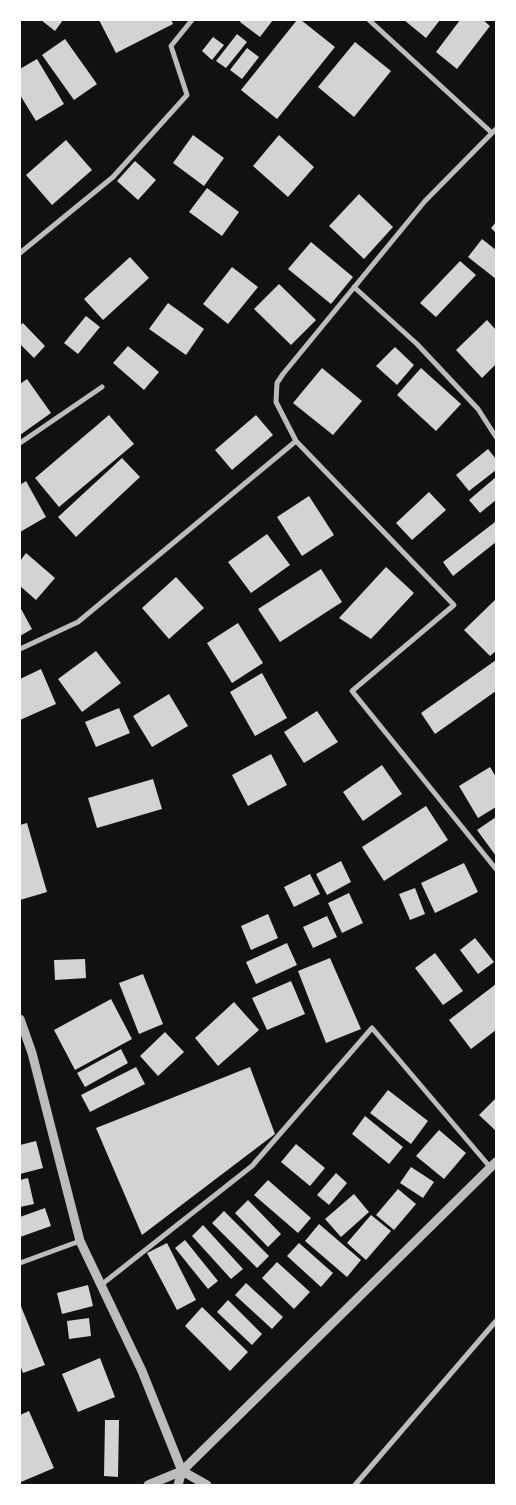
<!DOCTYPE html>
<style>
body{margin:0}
#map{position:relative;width:516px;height:1505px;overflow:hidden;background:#111;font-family:Cabin,sans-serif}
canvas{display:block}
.frame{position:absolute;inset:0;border:21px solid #fff;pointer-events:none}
</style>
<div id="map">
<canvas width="516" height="1505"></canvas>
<div class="frame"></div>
</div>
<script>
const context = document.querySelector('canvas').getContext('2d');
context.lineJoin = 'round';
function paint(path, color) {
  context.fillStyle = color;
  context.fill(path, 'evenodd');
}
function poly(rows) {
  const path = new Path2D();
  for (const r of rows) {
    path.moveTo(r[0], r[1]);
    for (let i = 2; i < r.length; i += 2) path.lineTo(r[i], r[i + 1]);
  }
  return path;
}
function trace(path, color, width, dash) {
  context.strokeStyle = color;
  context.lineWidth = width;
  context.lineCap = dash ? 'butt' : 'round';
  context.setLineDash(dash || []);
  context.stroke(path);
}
const building = poly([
 [41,20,63,20,55,31],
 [99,20,171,20,173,24,116,53],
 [241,20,273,20,260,37,240,22],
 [297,20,301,20,335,47,277,119,241,90],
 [404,20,440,20,426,38],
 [460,20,483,20,490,26,457,69,436,52],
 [237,34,247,42,226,68,216,61],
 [213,37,224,45,212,60,202,51],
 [65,39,97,84,74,100,42,55],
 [355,42,391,71,354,117,318,87],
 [247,48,259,57,242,79,230,70],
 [37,59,64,104,36,121,20,95,20,69],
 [193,135,224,158,204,186,173,163],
 [279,135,314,167,288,197,253,166],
 [66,140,92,170,52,205,26,175],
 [135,161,156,180,138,200,117,181],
 [207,188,239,212,222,236,189,212],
 [359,194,393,227,364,259,329,226],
 [496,222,496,233,491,228],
 [482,239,496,250,496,279,468,257],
 [311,242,353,277,331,304,288,269],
 [130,257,149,278,103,320,84,299],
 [460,261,476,275,436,317,420,303],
 [232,267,258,287,228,324,203,304],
 [279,284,316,320,291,345,254,309],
 [168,303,204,329,186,355,149,329],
 [86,316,100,327,78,354,64,343],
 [487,320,496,330,496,364,482,378,456,350],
 [23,323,45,346,34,358,20,344,20,325],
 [128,346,159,372,144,390,113,363],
 [395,347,414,365,397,385,376,366],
 [322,368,362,401,333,435,293,403],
 [421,368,461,404,436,431,397,395],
 [27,379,51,413,20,435,20,384],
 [109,415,134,444,59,507,35,478],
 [256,415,273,435,232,470,215,450],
 [488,449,496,459,496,470,469,491,456,475],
 [122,458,140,477,76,537,58,517],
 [496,477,496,500,480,513,469,500],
 [26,481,46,517,20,532,20,485],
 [429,492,446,510,412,540,396,523],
 [309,496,334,535,302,556,277,517],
 [495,522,496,542,453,576,443,562],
 [267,534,290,565,251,593,228,562],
 [26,553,55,578,36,600,20,586,20,561],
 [386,567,414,593,371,639,339,618],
 [321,569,342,602,280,642,258,609],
 [176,577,204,608,169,639,142,608],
 [496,599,496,651,490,656,464,630],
 [20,607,32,629,20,636],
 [238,623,263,663,232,683,207,643],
 [96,651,121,683,82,712,58,679],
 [496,660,496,691,435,734,421,713],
 [41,669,56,704,20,720,20,679],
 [262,673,287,718,255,736,230,692],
 [169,694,188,726,152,747,133,716],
 [119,708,130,733,96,747,85,722],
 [317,711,338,742,304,763,284,732],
 [271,754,287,785,248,806,232,775],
 [382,765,402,794,363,821,343,792],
 [490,767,496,777,496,807,478,818,459,786],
 [153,779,162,809,97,828,88,798],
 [426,806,448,840,384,881,362,847],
 [496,817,496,856,477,830],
 [27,823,47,892,20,900,20,825],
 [341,861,351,882,327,895,316,874],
 [464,863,478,892,435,913,421,883],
 [310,874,320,894,294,907,284,887],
 [415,888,425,914,410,920,399,894],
 [349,893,363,923,342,933,328,903],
 [268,914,278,938,251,950,241,926],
 [327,916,337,937,313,948,303,927],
 [475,938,494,962,478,974,460,950],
 [287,943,297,965,256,984,246,962],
 [435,953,463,991,443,1005,415,968],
 [330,958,361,1029,326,1043,298,971],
 [85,959,86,978,55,980,54,960],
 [143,974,163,1024,139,1034,119,983],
 [291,981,305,1014,267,1030,252,998],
 [496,984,496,1030,471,1049,449,1020],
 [111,999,132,1039,75,1070,54,1030],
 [234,1002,259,1030,218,1066,195,1038],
 [165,1032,184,1052,158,1076,140,1056],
 [121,1049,128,1063,85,1087,77,1073],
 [136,1067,145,1084,90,1112,81,1095],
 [250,1067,275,1134,142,1235,96,1128],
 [388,1090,428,1121,411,1144,370,1113],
 [496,1098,496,1131,479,1115],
 [365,1116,403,1147,389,1164,352,1134],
 [439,1130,466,1153,444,1179,416,1156],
 [36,1141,43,1168,20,1174,20,1145],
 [296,1144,325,1168,310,1186,281,1162],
 [411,1167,434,1182,423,1198,400,1183],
 [336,1173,347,1183,329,1205,317,1195],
 [28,1178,34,1204,20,1207,20,1180],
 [268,1180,311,1218,298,1233,254,1195],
 [398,1189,416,1204,394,1230,376,1215],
 [354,1194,369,1212,341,1237,325,1219],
 [248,1200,281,1234,268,1247,235,1213],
 [45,1208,51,1226,20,1237,20,1217],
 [224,1211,269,1256,257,1268,212,1223],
 [371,1215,391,1231,366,1260,347,1243],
 [319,1224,361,1260,347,1277,305,1241],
 [203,1225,243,1269,231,1279,192,1236],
 [185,1240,218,1281,208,1289,175,1248],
 [167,1243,196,1300,177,1310,147,1253],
 [299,1243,333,1273,321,1287,287,1256],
 [277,1262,310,1292,294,1309,262,1278],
 [246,1283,283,1317,272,1329,235,1295],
 [88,1285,93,1306,62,1314,57,1293],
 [228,1300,262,1334,252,1345,217,1312],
 [20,1304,45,1365,23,1373,20,1365],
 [202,1307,248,1352,230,1371,185,1326],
 [89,1318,91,1336,69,1339,67,1321],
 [100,1358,115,1397,78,1412,62,1374],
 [29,1411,54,1468,21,1482,20,1415],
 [105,1420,119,1420,118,1477,104,1476]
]);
const minor = poly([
 [369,20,492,133],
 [20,253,113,177,187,95,171,46,192,20],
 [354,287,417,344,478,409,496,437],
 [296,441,276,402,277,383,283,374,425,201,496,129],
 [20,443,102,387],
 [20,649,78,622,296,441,454,605,352,691,496,869],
 [20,1263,80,1241],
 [101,1285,252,1166,372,1028,490,1167],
 [355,1485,496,1321]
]);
const tertiary = poly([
 [20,1019,32,1053,80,1241,142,1371,182,1471,207,1485],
 [148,1485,182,1471,496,1162],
 [178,1485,182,1471]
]);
paint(building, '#d3d3d3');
trace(minor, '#bcbcbc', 5);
trace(tertiary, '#bcbcbc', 9);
</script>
